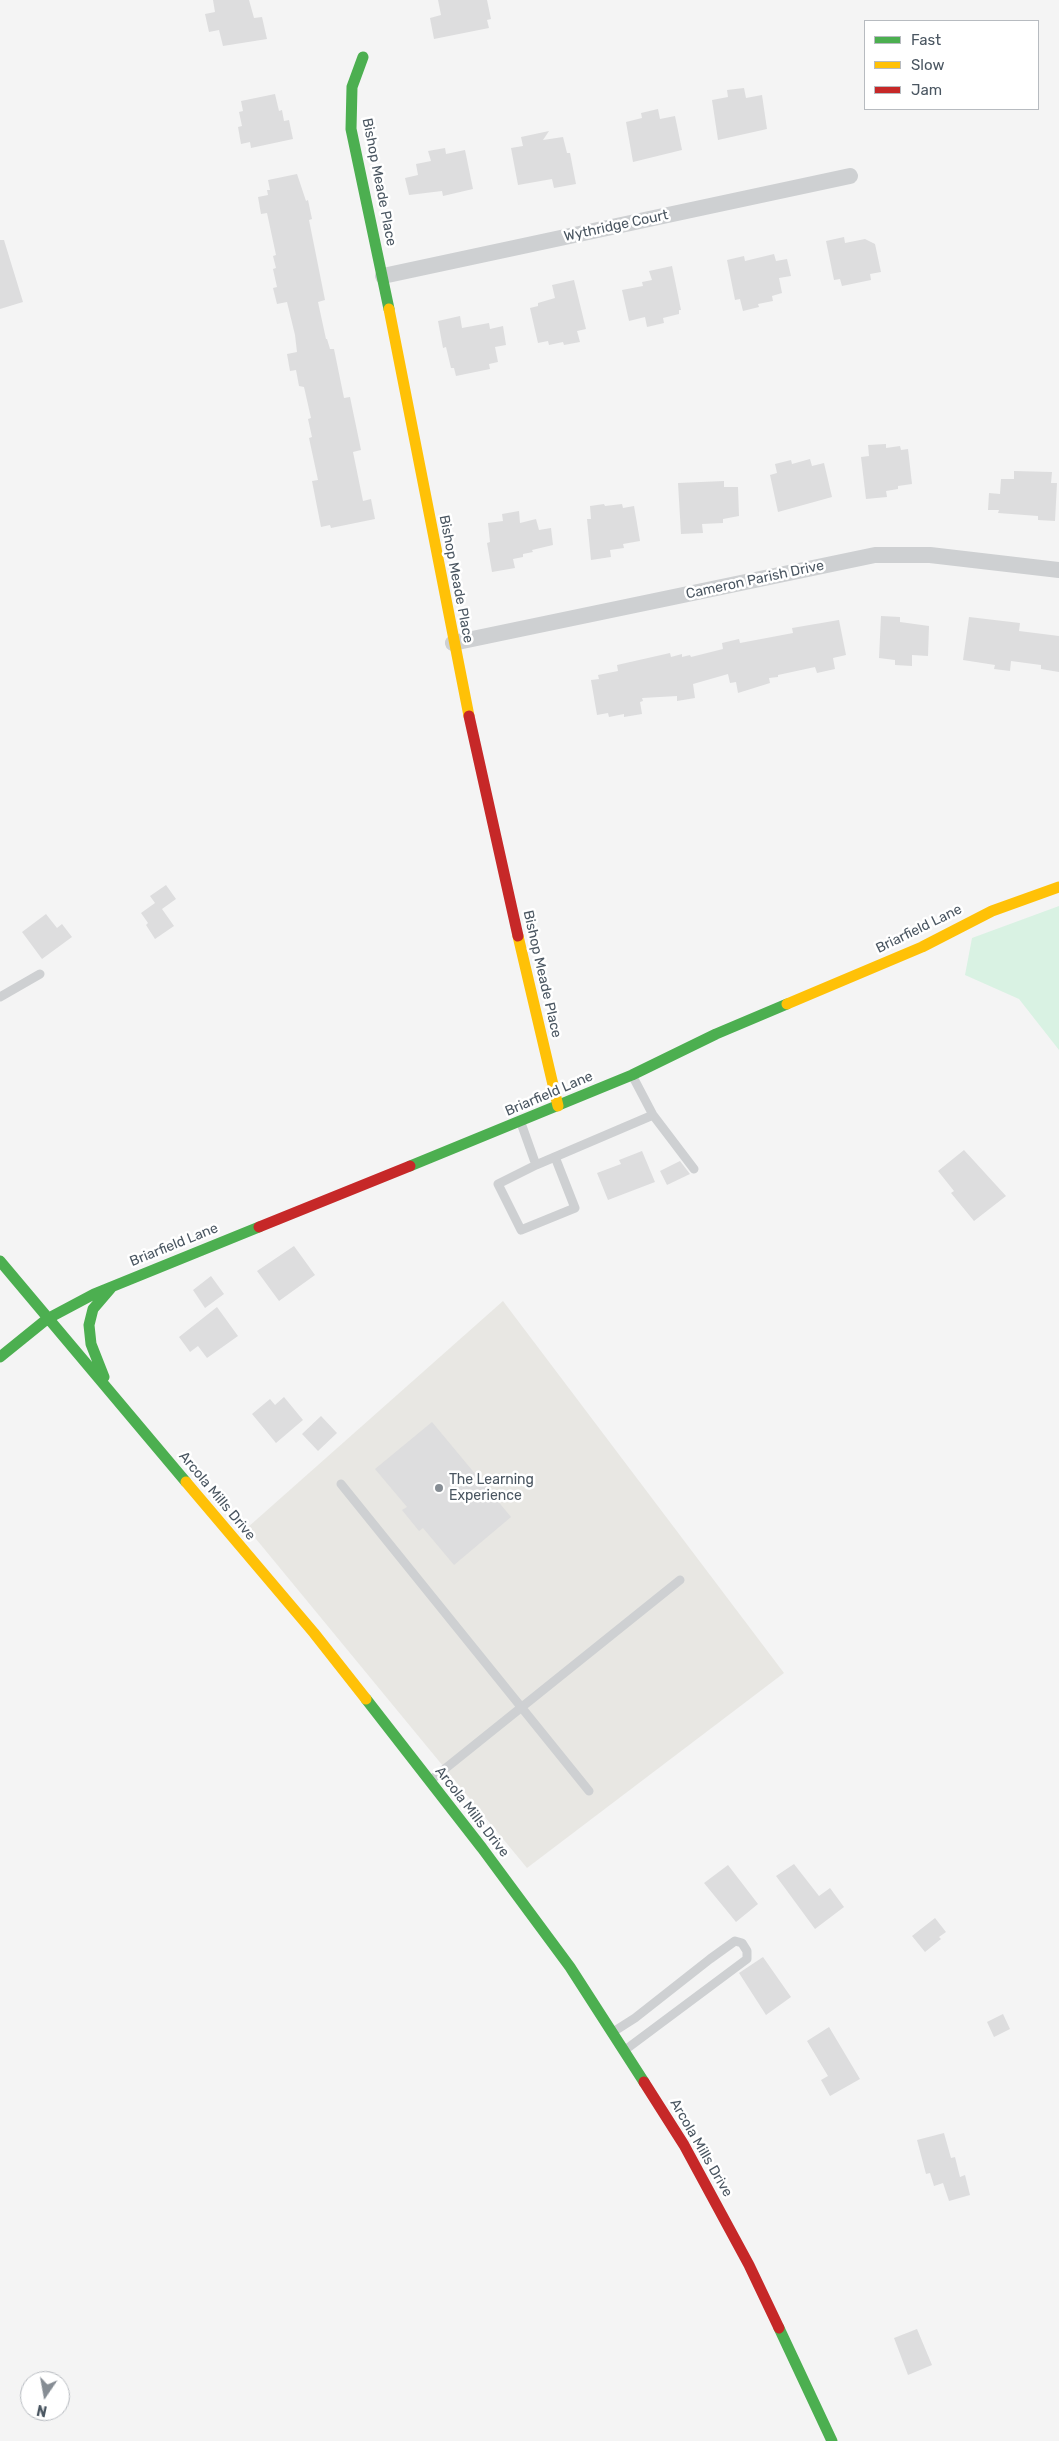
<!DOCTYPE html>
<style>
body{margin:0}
#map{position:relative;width:1059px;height:2441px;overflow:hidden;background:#f4f4f4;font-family:Rubik,sans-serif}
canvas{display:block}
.legend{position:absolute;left:864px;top:20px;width:175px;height:90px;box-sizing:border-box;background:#fff;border:1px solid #b7bbc0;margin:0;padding:6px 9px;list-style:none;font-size:15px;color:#4a5661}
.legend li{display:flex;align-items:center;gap:10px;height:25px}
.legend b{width:25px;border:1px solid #b7bbc0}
.north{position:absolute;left:20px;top:2371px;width:50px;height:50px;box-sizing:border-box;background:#fff;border:1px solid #b7bbc0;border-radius:50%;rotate:192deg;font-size:14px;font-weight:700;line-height:20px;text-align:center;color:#4a5661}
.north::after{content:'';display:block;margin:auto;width:18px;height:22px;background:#868d94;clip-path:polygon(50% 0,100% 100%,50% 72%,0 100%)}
</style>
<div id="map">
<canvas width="1059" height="2441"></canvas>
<ul class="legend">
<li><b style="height:6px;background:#4caf50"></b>Fast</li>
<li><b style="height:6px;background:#ffc107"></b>Slow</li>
<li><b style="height:6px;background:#c62828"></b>Jam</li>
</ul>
<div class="north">N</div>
</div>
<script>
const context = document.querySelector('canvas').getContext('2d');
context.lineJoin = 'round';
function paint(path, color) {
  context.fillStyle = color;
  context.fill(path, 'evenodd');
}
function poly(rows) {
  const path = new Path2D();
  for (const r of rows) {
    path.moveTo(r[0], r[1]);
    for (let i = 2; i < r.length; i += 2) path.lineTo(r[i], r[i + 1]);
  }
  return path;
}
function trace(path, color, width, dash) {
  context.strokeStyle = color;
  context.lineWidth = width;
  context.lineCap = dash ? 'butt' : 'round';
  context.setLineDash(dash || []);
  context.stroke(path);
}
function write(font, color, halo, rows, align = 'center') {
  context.font = font + ' Rubik,sans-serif';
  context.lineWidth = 5;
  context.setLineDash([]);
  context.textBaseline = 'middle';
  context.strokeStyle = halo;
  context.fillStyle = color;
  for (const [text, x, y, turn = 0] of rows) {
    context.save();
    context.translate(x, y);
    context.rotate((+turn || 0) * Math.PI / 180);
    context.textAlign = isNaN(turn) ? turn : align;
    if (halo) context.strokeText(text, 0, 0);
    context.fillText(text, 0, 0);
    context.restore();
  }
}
const commercial = poly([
 [503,1301,784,1673,527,1868,247,1528]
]);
const green = poly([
 [1059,906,1059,1050,1019,999,965,975,972,938]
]);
const building = poly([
 [213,0,249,0,254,18,262,17,267,39,223,46,219,30,209,32,205,14,215,12],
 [438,0,487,0,491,19,487,20,489,28,434,39,430,18,441,15],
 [744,88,746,98,762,95,767,129,718,140,712,100,728,97,727,90],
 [275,94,279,111,282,110,284,121,289,120,293,139,251,148,250,142,241,144,238,127,242,126,239,112,243,111,241,101],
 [658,109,660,119,675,116,682,150,633,162,626,122,642,118,641,113],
 [549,131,543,140,563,137,567,153,570,153,576,184,554,188,552,179,518,185,511,148,523,146,521,137],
 [445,148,446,154,465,150,473,189,443,196,442,191,409,195,405,178,418,175,416,164,431,161,428,151],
 [297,174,306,201,308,200,312,219,309,220,325,300,318,302,326,339,327,339,330,349,334,349,344,398,350,397,361,450,353,452,363,501,371,499,375,519,331,528,330,525,321,527,312,481,318,480,309,438,312,437,308,419,311,418,304,387,299,386,296,370,290,371,287,354,297,352,295,335,287,302,277,304,273,288,277,287,273,269,276,268,273,256,276,255,267,213,261,214,258,197,268,195,267,190,270,190,268,180],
 [844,237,845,243,865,239,875,244,881,272,870,274,871,280,842,286,840,279,834,280,826,241],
 [0,240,4,240,23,302,0,309],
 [774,254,776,261,787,259,791,276,779,278,782,293,772,296,773,301,758,304,759,307,743,311,740,299,735,300,727,260,744,256,745,261],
 [672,266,681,310,679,310,679,314,663,318,664,323,647,327,645,317,629,321,622,290,643,286,642,282,652,280,649,271],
 [574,280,586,329,577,331,580,342,564,345,563,342,549,345,548,341,538,343,530,308,538,306,538,303,555,298,552,285],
 [460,316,462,328,489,323,490,329,503,326,506,345,495,347,498,362,489,364,490,369,456,376,454,368,451,368,446,347,443,348,438,321],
 [886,444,886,448,900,446,901,450,908,449,912,484,898,486,898,489,886,491,887,497,866,499,861,457,869,456,868,445],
 [810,459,812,466,824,463,832,497,778,512,770,475,777,473,775,464,791,460,792,464],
 [1014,471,1052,472,1051,483,1057,483,1055,521,1038,520,1038,516,998,513,999,510,988,510,989,493,1000,494,1001,479,1014,479],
 [724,481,724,487,738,487,739,516,723,519,723,523,702,524,703,533,681,534,678,483],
 [604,504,605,506,622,504,623,508,634,506,640,541,623,544,624,548,610,550,611,557,591,560,587,519,591,519,590,506],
 [519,511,520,523,536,519,539,530,551,528,553,545,532,550,533,552,523,554,523,557,513,559,515,568,492,572,487,543,490,542,488,523,503,521,502,514],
 [881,616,900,617,900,622,929,626,928,656,912,655,912,666,895,665,895,660,879,658],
 [969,617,1020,623,1019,631,1059,636,1059,672,1041,669,1041,665,1011,661,1010,671,994,669,995,665,963,660],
 [839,620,846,655,833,658,835,669,817,673,815,667,778,675,778,677,769,678,770,683,738,693,736,682,730,683,728,674,693,684,695,698,677,701,677,696,642,698,643,701,640,702,642,714,624,717,624,714,609,717,608,713,597,715,591,680,599,679,598,675,618,671,617,665,670,653,671,657,682,654,682,657,690,655,691,657,723,649,722,643,739,639,740,643,793,633,792,628],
 [166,885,176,899,162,909,174,926,155,939,146,925,148,923,141,913,155,903,150,896],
 [46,914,57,928,62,924,72,937,42,959,22,932],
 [964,1150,1006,1196,974,1221,951,1193,954,1191,938,1171],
 [642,1151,655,1182,608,1200,597,1173,621,1164,619,1160],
 [680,1161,690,1174,667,1185,660,1171],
 [294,1246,315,1275,279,1301,257,1271],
 [211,1276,224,1294,205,1308,193,1290],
 [217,1307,238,1336,207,1358,198,1346,190,1352,179,1337],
 [284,1397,303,1420,276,1443,252,1414,270,1399,275,1405],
 [321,1416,337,1433,318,1451,302,1434],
 [432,1422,511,1517,454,1565,423,1528,419,1531,402,1510,407,1507,375,1469],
 [794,1864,819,1896,830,1888,844,1907,815,1929,776,1876],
 [728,1865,758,1904,736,1922,704,1883],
 [935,1918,946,1932,939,1937,941,1939,925,1952,912,1936],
 [763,1957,791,1997,766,2015,739,1973],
 [1003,2014,1010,2029,994,2037,987,2022],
 [829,2027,860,2079,830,2096,821,2080,828,2076,807,2041],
 [944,2133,951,2158,955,2157,960,2177,965,2175,970,2195,949,2201,943,2183,934,2186,930,2173,926,2174,917,2140],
 [917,2329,932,2365,908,2375,894,2338]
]);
const lane = poly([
 [0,997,40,974],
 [653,1115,694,1169],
 [521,1123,536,1165,653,1115,632,1075],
 [536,1165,498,1184,521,1230,575,1208,555,1157],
 [341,1484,589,1791],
 [431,1780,680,1580],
 [613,2032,635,2018,710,1959,735,1941,742,1943,747,1951,747,1959,625,2050]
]);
const street = poly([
 [383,276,850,176],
 [453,643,875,555,930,555,1059,570]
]);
const fast = poly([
 [363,57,352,87,351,129,389,309],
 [410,1166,632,1075,716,1034,787,1004],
 [0,1261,186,1482],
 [0,1357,47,1319,94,1294,259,1227],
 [104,1377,91,1344,89,1325,93,1309,111,1288],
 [366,1699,482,1848,570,1967,644,2082],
 [779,2328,832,2441]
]);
const slow = poly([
 [389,309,469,716],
 [518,936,558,1106],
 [787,1004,922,947,992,911,1059,887],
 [186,1482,314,1633,366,1699]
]);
const jam = poly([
 [469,716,518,936],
 [259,1227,410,1166],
 [644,2082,684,2145,749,2265,779,2328]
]);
const markers = [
 [439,1488,5,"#868d94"]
];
const streetNames = [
 ["Bishop Meade Place",379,182,79],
 ["Wythridge Court",616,226,-12],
 ["Bishop Meade Place",456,579,79],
 ["Cameron Parish Drive",755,580,-12],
 ["Briarfield Lane",919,929,-26],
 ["Bishop Meade Place",542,974,77],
 ["Briarfield Lane",549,1094,-23],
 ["Briarfield Lane",174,1245,-22],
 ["Arcola Mills Drive",217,1496,50],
 ["Arcola Mills Drive",472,1812,52],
 ["Arcola Mills Drive",701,2148,60]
];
const poiNames = [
 ["The Learning",449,1480],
 ["Experience",449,1496]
];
paint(commercial, '#e8e7e3');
paint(green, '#d9f2e3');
paint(building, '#ddddde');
trace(lane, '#ced0d2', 9);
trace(street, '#ced0d2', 16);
trace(fast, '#4caf50', 11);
trace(slow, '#ffc107', 11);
trace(jam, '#c62828', 11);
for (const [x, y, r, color] of markers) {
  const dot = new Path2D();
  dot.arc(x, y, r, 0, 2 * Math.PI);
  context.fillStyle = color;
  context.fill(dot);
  trace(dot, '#fff', 2);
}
write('14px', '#4a5661', '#fff', streetNames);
write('14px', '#4a5661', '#fff', poiNames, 'left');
</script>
